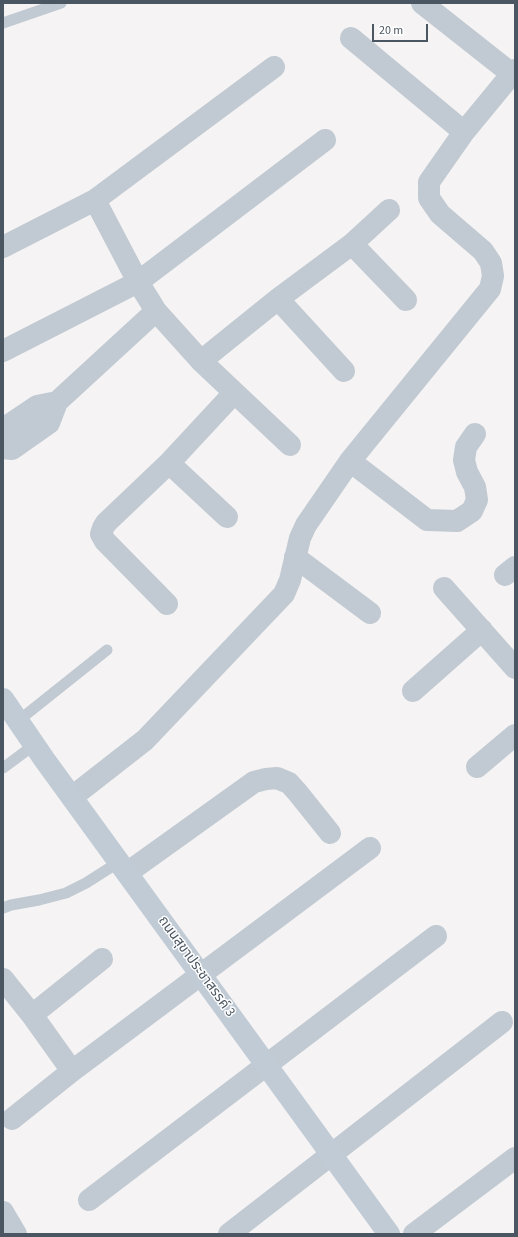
<!DOCTYPE html>
<meta charset="utf-8">
<style>
body{margin:0}
#map{position:relative;width:518px;height:1237px;overflow:hidden;background:#f5f3f3;font-family:"Source Sans 3",sans-serif}
canvas{display:block}
.frame{position:absolute;inset:0;border:4px solid #4a5661;pointer-events:none}
.scale{position:absolute;left:372px;top:24px;width:56px;height:18px;box-sizing:border-box;border:2px solid #4a5661;border-top:0;padding-left:5px;font-size:12px;line-height:14px;white-space:nowrap;color:#4a5661;-webkit-text-stroke:3px #fff;paint-order:stroke}
</style>
<div id="map">
<canvas width="518" height="1237"></canvas>
<div class="frame"></div>
<div class="scale">20 m</div>
</div>
<script>
const context = document.querySelector('canvas').getContext('2d');
context.lineJoin = 'round';
function poly(rows) {
  const path = new Path2D();
  for (const r of rows) {
    path.moveTo(r[0], r[1]);
    for (let i = 2; i < r.length; i += 2) path.lineTo(r[i], r[i + 1]);
  }
  return path;
}
function trace(path, color, width, dash) {
  context.strokeStyle = color;
  context.lineWidth = width;
  context.lineCap = dash ? 'butt' : 'round';
  context.setLineDash(dash || []);
  context.stroke(path);
}
function write(font, color, halo, rows, align = 'center') {
  context.font = font + ' "Source Sans 3","Noto Sans Thai",sans-serif';
  context.lineWidth = 3;
  context.setLineDash([]);
  context.textBaseline = 'middle';
  context.strokeStyle = halo;
  context.fillStyle = color;
  for (const [text, x, y, turn = 0] of rows) {
    context.save();
    context.translate(x, y);
    context.rotate((+turn || 0) * Math.PI / 180);
    context.textAlign = isNaN(turn) ? turn : align;
    if (halo) context.strokeText(text, 0, 0);
    context.fillText(text, 0, 0);
    context.restore();
  }
}
const lane = poly([
 [3,23,61,3],
 [18,721,107,650],
 [3,768,34,745],
 [3,908,11,905,39,900,66,893,86,883,119,862]
]);
const street = poly([
 [422,3,512,74],
 [351,38,464,132],
 [95,200,138,282,156,311,201,361,290,445],
 [352,244,406,300],
 [3,247,95,200,274,67],
 [278,299,344,371],
 [3,351,138,282,325,140],
 [201,361,278,299,352,244,389,210],
 [3,429,37,406,57,402],
 [3,448,12,449,49,423,57,402,156,311],
 [350,461,427,520,457,521,472,511,477,500,475,487,467,472,464,460,466,447,475,434],
 [169,463,227,517],
 [295,557,370,613],
 [505,575,515,567],
 [444,588,515,668],
 [167,604,105,541,101,534,103,528,106,523,169,463,234,393],
 [413,691,482,630],
 [477,767,515,735],
 [72,797,145,740,284,594,290,580,300,538,306,525,350,461,490,289,493,276,491,263,483,251,440,214,429,198,429,182,464,132,515,70],
 [127,873,254,782,266,779,277,778,289,783,298,793,330,833],
 [3,979,32,1015,72,1071],
 [32,1015,102,959],
 [12,1119,72,1071,370,848],
 [89,1200,436,936],
 [3,1212,16,1234],
 [229,1234,502,1022],
 [414,1234,515,1158]
]);
const secondary = poly([
 [3,699,44,759,389,1234]
]);
const streetNames = [
 ["ถนนสุขาประชาสรรค์ 3",196,967,54]
];
trace(lane, '#c1cad2', 11);
trace(street, '#c1cad2', 22);
trace(secondary, '#c1cbd6', 22);
write('14px', '#4a5661', '#fff', streetNames);
</script>
